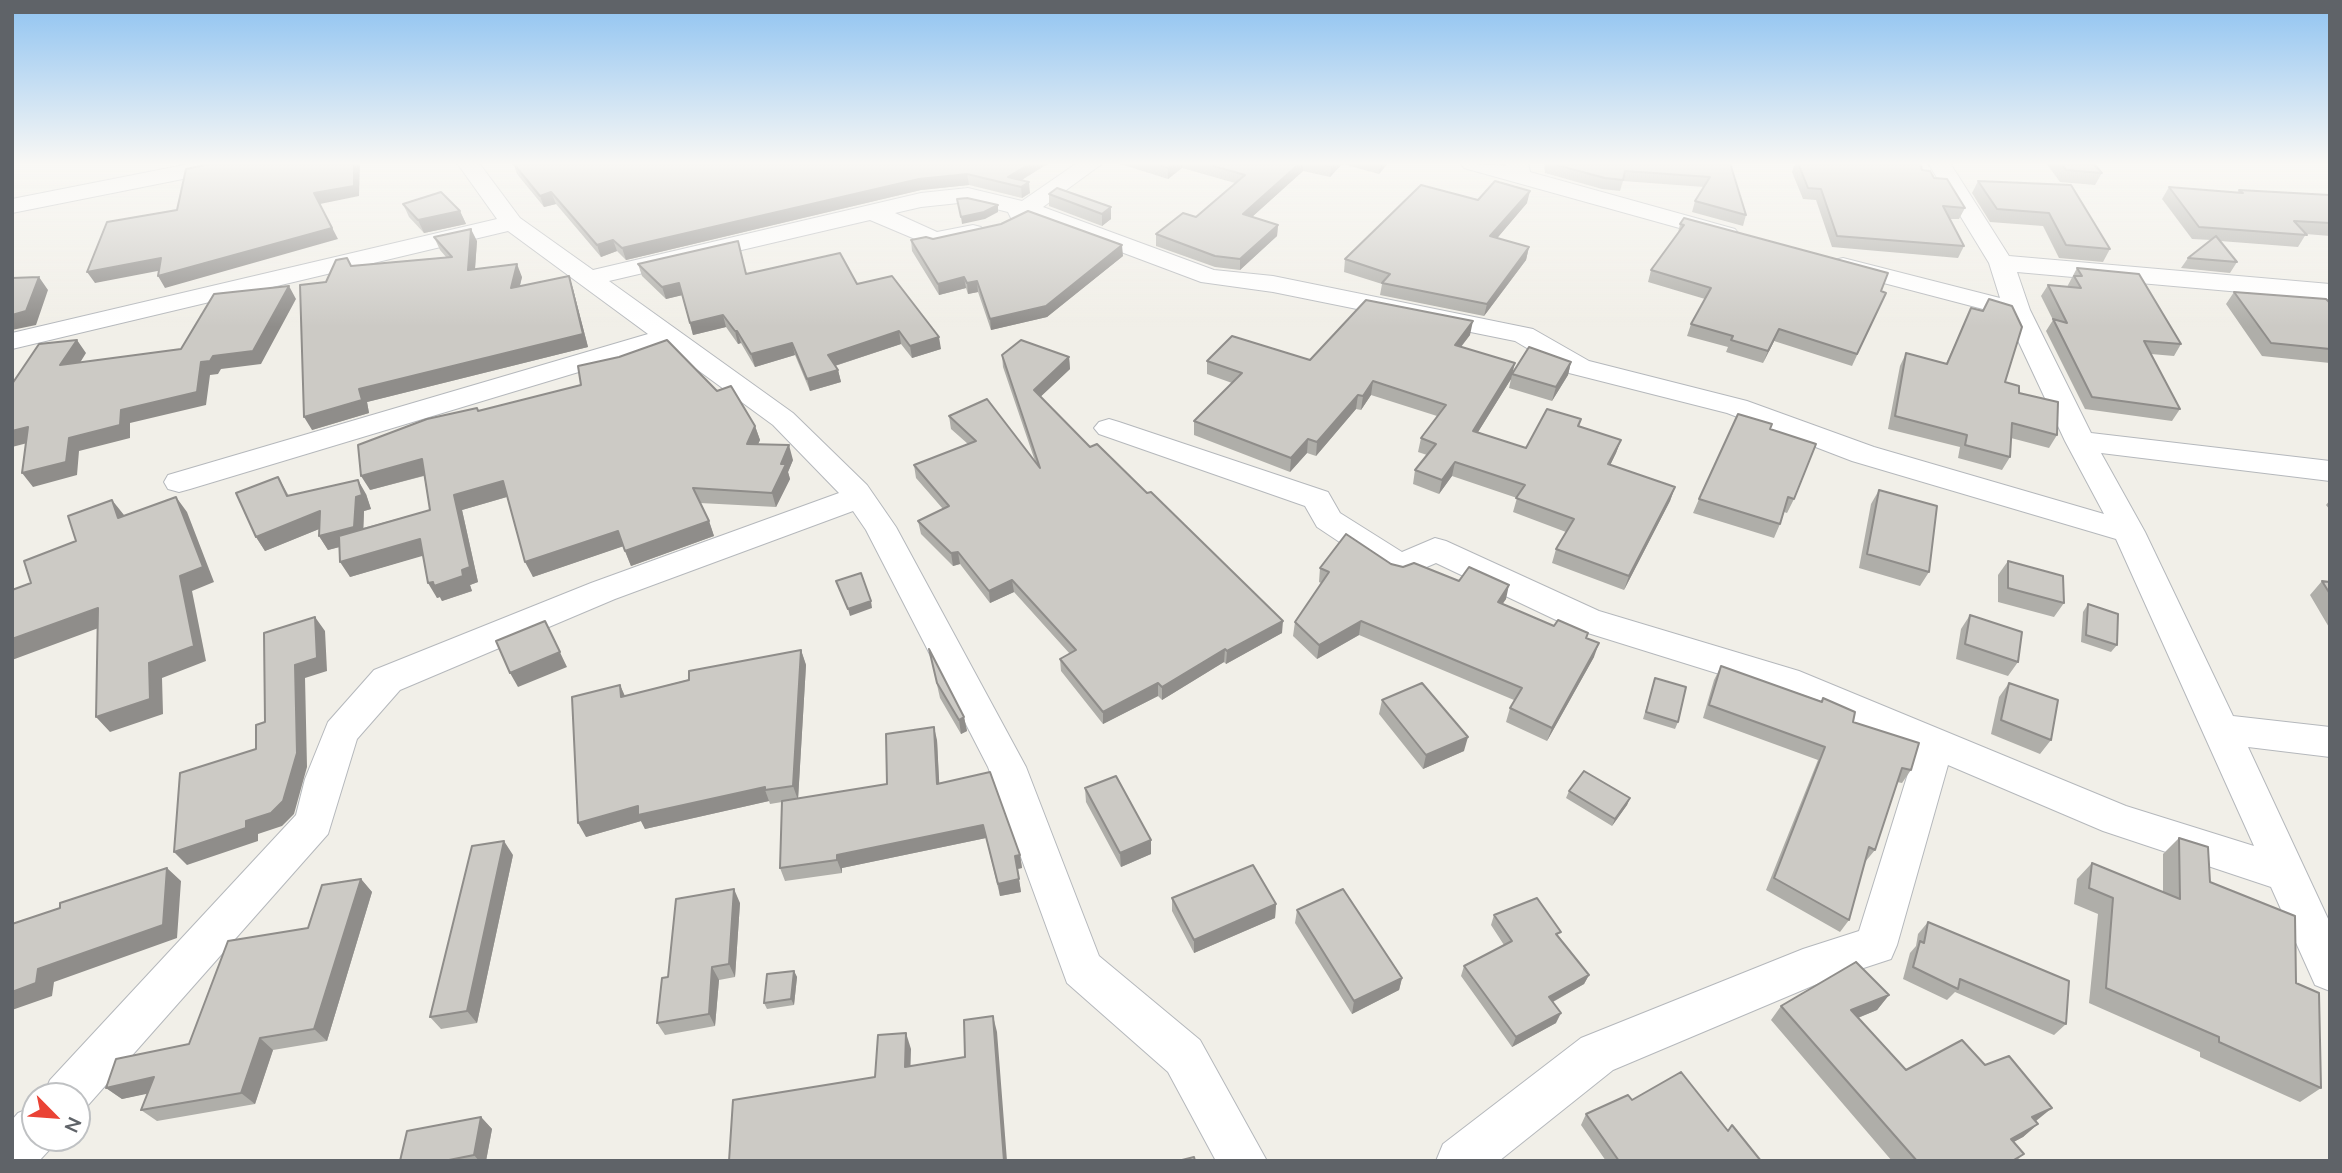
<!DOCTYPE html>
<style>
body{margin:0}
#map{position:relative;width:2342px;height:1173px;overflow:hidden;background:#f1efe8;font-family:Mulish,sans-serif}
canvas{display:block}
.frame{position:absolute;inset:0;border:14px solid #5f6368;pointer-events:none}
.north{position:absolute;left:21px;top:1082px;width:70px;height:70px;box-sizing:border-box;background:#fff;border:2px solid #bfc1c3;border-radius:50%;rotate:115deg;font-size:19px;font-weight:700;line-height:28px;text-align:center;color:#5f6368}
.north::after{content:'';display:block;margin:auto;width:24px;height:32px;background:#ea4335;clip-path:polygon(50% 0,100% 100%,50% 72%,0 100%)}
</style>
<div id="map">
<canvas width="2342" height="1173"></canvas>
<div class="frame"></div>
<div class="north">N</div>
</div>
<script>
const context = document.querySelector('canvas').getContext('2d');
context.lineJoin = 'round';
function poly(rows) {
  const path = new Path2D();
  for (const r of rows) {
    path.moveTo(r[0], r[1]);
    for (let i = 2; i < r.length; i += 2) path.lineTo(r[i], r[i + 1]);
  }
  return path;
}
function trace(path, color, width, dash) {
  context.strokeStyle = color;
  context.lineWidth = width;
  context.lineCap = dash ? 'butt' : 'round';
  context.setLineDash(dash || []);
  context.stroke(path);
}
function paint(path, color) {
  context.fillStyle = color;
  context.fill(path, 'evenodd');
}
const street = poly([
 [194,163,239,163,236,168,228,170,12,213,12,199,194,163],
 [457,163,479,163,520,218,593,270,921,193,968,188,1022,201,1077,163,1103,163,1043,207,1214,270,1273,276,1533,329,1589,361,1747,401,1874,447,2104,514,2065,441,2006,315,1834,270,1831,265,1834,260,1843,258,2000,298,1989,263,1928,163,1950,163,2009,256,2330,284,2330,300,2017,272,2030,310,2091,433,2330,461,2330,481,2101,453,2145,532,2233,716,2330,727,2330,757,2248,747,2330,923,2330,991,2315,985,2271,887,2103,831,1948,765,1897,945,1891,959,1824,981,1613,1070,1499,1161,1436,1161,1443,1144,1581,1038,1803,949,1859,931,1915,751,1774,691,1575,629,1436,563,1401,578,1389,575,1317,527,1305,506,1099,434,1094,428,1099,422,1109,419,1119,422,1328,492,1340,513,1402,552,1435,538,1446,541,1599,611,1799,671,2126,806,2254,846,2116,539,1852,461,1727,413,1569,373,1515,341,1273,292,1201,282,1028,217,1019,220,1011,218,1008,212,968,202,921,207,895,213,937,232,973,225,981,227,985,232,981,237,934,247,870,220,609,281,793,413,867,485,896,527,1026,767,1099,956,1200,1040,1267,1161,1216,1161,1168,1072,1067,983,988,767,866,530,853,511,615,599,400,690,357,739,328,834,82,1112,77,1115,77,1096,43,1096,50,1080,296,815,305,779,328,722,374,670,591,583,839,493,773,425,665,346,190,489,179,492,168,489,164,482,168,475,648,334,508,231,12,349,12,333,497,219,457,163],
 [1461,163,1506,166,1506,163,1528,163,1530,172,1735,229,1739,234,1735,239,1727,241,1719,239,1464,168,1461,163],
 [35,1106,35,1138,55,1138,52,1147,39,1161,12,1161,12,1120,18,1113,35,1106]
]);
const wall = poly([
 [513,163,1049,163,1022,180,1030,193,1022,198,969,185,921,190,626,260,617,251,601,257,556,204,544,207,517,174],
 [1117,163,1388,163,1379,174,1342,164,1330,177,1303,171,1252,217,1278,225,1277,236,1240,270,1215,267,1156,246,1156,234,1196,217,1235,183,1182,168,1168,179],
 [1544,163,1730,163,1746,215,1743,226,1692,212,1695,201,1704,187,1623,181,1620,191,1602,189,1545,173],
 [1795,163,1920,163,1922,170,1934,178,1965,208,1959,219,1950,219,1964,246,1958,258,1832,247,1816,200,1803,199,1792,172],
 [2046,163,2093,163,2102,173,2095,185,2060,182],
 [1978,181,2071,185,2110,249,2103,262,2059,258,2043,226,1990,222,1972,193],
 [2169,187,2237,193,2239,190,2330,195,2330,236,2306,234,2298,247,2220,241,2237,262,2230,273,2181,268,2188,258,2211,240,2192,239,2162,199],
 [1049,194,1111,207,1111,219,1102,226,1049,206],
 [1478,200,1527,203,1497,238,1529,247,1526,260,1484,316,1380,295,1382,284,1344,272,1345,259],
 [403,204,460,211,466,224,424,233,409,217],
 [1680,224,1886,293,1852,366,1774,341,1763,363,1726,352,1728,347,1687,336,1691,324,1705,299,1648,282,1651,270,1678,233],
 [434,237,477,241,475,269,522,277,520,286,569,276,573,289,588,347,367,402,369,413,312,430,326,282,351,266,446,257,440,250],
 [933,239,1123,256,1047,317,991,330,978,292,968,294,966,288,939,295,912,251,911,240],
 [638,264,857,284,941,349,912,358,901,344,835,366,838,370,841,382,810,391,795,355,755,367,741,343,738,344,726,327,693,335,682,295,666,299,642,276],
 [2077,268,2181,344,2174,356,2151,354,2180,409,2172,421,2085,409,2046,331,2053,320,2041,296,2048,285,2067,287],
 [2234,292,2330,303,2330,363,2262,356,2226,304],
 [1971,308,2005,382,2019,393,2057,435,2049,448,2011,438,2010,457,2002,470,1958,458,1960,447,1888,429,1900,366,1906,353,1946,364],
 [1470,335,1461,347,1513,372,1571,362,1568,375,1552,401,1509,388,1511,379,1478,432,1526,448,1581,419,1579,426,1621,440,1616,453,1610,465,1675,487,1670,501,1624,590,1552,563,1556,549,1566,532,1513,512,1517,498,1452,476,1439,494,1413,484,1415,470,1427,455,1418,452,1421,438,1437,416,1371,395,1361,410,1356,409,1316,456,1307,453,1290,472,1194,435,1194,421,1232,383,1207,374,1207,361,1310,360],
 [1002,355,1069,357,1070,369,1040,397,1090,447,1282,633,1226,664,1224,662,1162,700,1158,696,1103,724,1061,671,1060,659,1070,654,1014,592,990,603,960,564,953,566,921,534,918,521,943,509,916,478,914,465,968,444,951,429,949,416,1035,461,1003,367],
 [717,391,755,426,760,440,758,444,793,460,788,472,790,479,776,507,700,503,709,521,714,536,631,566,623,546,533,577,507,497,462,510,478,582,470,585,472,591,442,601,440,597,437,598,423,555,350,577,339,547,328,550,319,536,319,529,265,551,256,537,278,477,289,496,366,494,371,509,364,511,363,528,430,510,424,476,370,490,477,408,479,411],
 [1770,429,1794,499,1787,513,1784,512,1780,524,1774,538,1693,513,1699,499],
 [1879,490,1929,572,1920,586,1859,568,1871,504],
 [2330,500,2330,510,2326,505],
 [2008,561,2064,603,2054,617,1998,602,1998,575],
 [1391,564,1506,599,1502,604,1554,626,1588,633,1587,638,1594,657,1547,741,1506,722,1510,708,1514,700,1359,635,1317,659,1293,636,1295,622,1321,583,1319,582,1320,568],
 [2322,581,2330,582,2330,629,2310,595],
 [2088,604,2117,645,2111,652,2081,642,2083,612],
 [1970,615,2018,662,2008,676,1956,659,1961,629],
 [929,649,964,717,967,731,961,734,940,698],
 [801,650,806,665,798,799,887,784,937,740,939,783,1020,855,1022,868,1017,869,1021,892,1000,896,986,838,842,868,842,873,785,881,780,868,782,802,770,804,769,801,645,829,641,821,586,837,620,685,625,696],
 [1721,666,1821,701,1823,698,1911,770,1902,783,1897,782,1875,850,1865,862,1849,920,1840,932,1766,890,1818,760,1703,718,1714,680],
 [1655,678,1678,722,1675,729,1643,719],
 [2009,683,2051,740,2040,754,1991,734,1999,697],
 [1382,700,1464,751,1423,769,1379,714],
 [1085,788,1151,840,1151,854,1121,867,1086,802],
 [1569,791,1630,798,1627,805,1612,826,1566,798],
 [2179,838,2210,882,2296,983,2321,1088,2300,1102,2200,1057,2200,1052,2089,1003,2098,914,2074,904,2077,879,2092,863,2163,892,2163,854],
 [513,855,477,1023,441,1029,430,1017],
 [361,879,372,892,327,1041,273,1050,255,1104,157,1121,141,1110,148,1093,122,1099,106,1088,189,1044,308,928],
 [1172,898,1276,904,1275,918,1194,953,1172,911],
 [740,903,735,977,719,980,715,1026,665,1035,657,1023,668,977],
 [1297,910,1402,978,1399,990,1352,1014,1295,923],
 [1494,915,1559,938,1589,975,1584,984,1553,1002,1556,1023,1512,1047,1461,976,1464,966,1504,945,1491,925],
 [1928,922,2066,1024,2054,1035,1955,992,1947,1000,1903,979,1910,953,1916,946,1918,934],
 [794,971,797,977,794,1005,767,1009,764,1003],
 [1889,995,1877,1010,1858,1018,1906,1070,2036,1121,2038,1124,2023,1137,2013,1142,2024,1154,2016,1161,1892,1161,1771,1020,1781,1006],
 [1632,1100,1728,1131,1732,1125,1761,1161,1606,1161,1581,1125,1586,1114],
 [481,1117,492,1129,486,1161,400,1161]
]);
const shadedWall = poly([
 [354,163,360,163,359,196,320,204,338,239,165,288,158,276,314,193],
 [1031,163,1049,163,1013,185,1008,177],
 [1175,163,1182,163,1182,168,1168,179,1168,168],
 [1300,163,1304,163,1303,171,1242,226,1243,214],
 [1334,163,1343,163,1330,177,1331,167],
 [1380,163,1388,163,1379,174],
 [967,174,969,185,921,190,626,260,622,248,919,179],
 [1029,182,1030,193,1022,198,1021,187],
 [1530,191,1527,203,1488,249,1490,236],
 [551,192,556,204,544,207,540,196],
 [998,205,998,212,985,219,962,224,961,217],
 [1111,207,1111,219,1102,226,1102,214],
 [460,211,466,224,424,233,418,220],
 [1278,225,1277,236,1240,270,1240,259],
 [471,229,477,241,474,282,468,270],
 [613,240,617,251,601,257,597,245],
 [1122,245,1123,256,1047,317,991,330,990,319],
 [1529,247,1526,260,1484,316,1487,304],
 [161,258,168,269,95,283,87,272],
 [517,264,522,277,516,300,511,288],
 [569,276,573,289,588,347,367,402,369,413,312,430,304,417,359,389],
 [39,277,48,290,36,325,12,330,12,315],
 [964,277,966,288,939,295,938,284],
 [977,281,978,292,968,294,967,283],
 [679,283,683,295,666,299,662,287],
 [289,286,296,299,261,364,221,369,218,374,210,375,206,405,130,423,130,438,79,451,77,475,33,487,22,473,69,438,121,410,213,356],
 [723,315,726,327,693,335,690,323],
 [1473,321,1470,335,1452,358,1455,345],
 [1779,329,1774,341,1763,363,1768,351],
 [735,331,737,331,741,343,738,344],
 [899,331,901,344,831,367,828,355],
 [939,337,941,349,912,358,910,346],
 [77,340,86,353,70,379,60,365],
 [792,343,795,355,755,367,751,354],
 [1069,357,1070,369,1035,402,1034,390],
 [1571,362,1568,375,1552,401,1556,387],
 [1515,363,1511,379,1470,445,1473,431],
 [838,370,841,382,810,391,807,379],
 [1373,381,1371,395,1361,410,1363,396],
 [1358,395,1356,409,1316,456,1317,442],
 [755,426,760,440,751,459,747,444],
 [28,427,39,440,12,447,12,431],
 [1308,439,1307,453,1290,472,1291,458],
 [1621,440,1616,453,1604,478,1608,464],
 [789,445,793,460,788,472,790,479,776,507,772,493,781,464],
 [422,459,430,474,370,490,361,476],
 [1455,462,1452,476,1439,494,1442,480],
 [358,480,366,494,371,509,364,511,363,541,328,550,319,536,356,497],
 [503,481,510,496,462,510,478,582,470,585,472,591,442,601,440,597,437,598,428,583,462,570,454,495],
 [1675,487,1670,501,1624,590,1629,576],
 [176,497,187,512,214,582,192,591,206,661,162,678,163,714,110,732,96,717,180,576],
 [112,500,124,515,130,534,118,518],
 [320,511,329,525,265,551,256,537],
 [709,521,714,536,631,566,625,551],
 [618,531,624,546,533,577,525,562],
 [420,539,429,554,350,577,340,562],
 [958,552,960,564,953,566,951,553],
 [1012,580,1014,592,990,603,989,591],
 [1509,585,1506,599,1495,615,1498,602],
 [871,601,872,608,850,616,848,609],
 [98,608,112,623,12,660,12,639],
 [315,617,325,631,327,671,305,678,307,767,294,814,282,826,258,834,258,841,187,865,174,852,246,821,295,665],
 [545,621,567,667,518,687,510,673],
 [1283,621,1282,633,1226,664,1227,651],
 [1361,621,1359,635,1317,659,1319,645],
 [1599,643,1594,657,1547,741,1552,728],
 [1225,649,1224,662,1162,700,1162,687],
 [801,650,806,665,798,800,793,786],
 [1158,683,1158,696,1103,724,1103,712],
 [620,685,626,699,621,697],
 [964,717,967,731,961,734,959,720],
 [934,727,937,740,940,797,937,784],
 [1468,737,1464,751,1423,769,1426,755],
 [765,787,765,790,769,801,645,829,641,821,586,837,578,823,638,806],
 [1630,798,1627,805,1612,826,1615,819],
 [983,825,986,838,842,868,842,873,837,860,837,855],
 [1151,840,1151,854,1121,867,1120,853],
 [504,841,513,855,477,1023,467,1011],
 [1020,855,1022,868,1017,869,1015,856],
 [167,868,181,881,177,938,54,982,52,996,12,1010,12,992,38,969],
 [361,879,372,892,327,1041,314,1029],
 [1019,879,1021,892,1000,896,998,884],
 [734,889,740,903,735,977,729,964],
 [1276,904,1275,918,1194,953,1194,940],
 [712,967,719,980,715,1026,709,1014],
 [794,971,797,977,794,1005,791,999],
 [1589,975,1584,984,1545,1006,1549,997],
 [1402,978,1399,990,1352,1014,1354,1001],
 [1889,995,1877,1010,1840,1025,1851,1010],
 [1561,1013,1556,1023,1512,1047,1516,1037],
 [993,1016,997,1032,1007,1161,1004,1161],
 [906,1033,911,1049,910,1083,905,1067],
 [260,1038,273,1050,255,1104,241,1093],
 [154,1077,170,1089,122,1099,106,1088],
 [2052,1108,2036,1121,2032,1117],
 [481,1117,492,1129,486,1161,479,1161,474,1155],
 [2038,1124,2023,1137,1995,1152,2011,1139]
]);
const building = poly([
 [214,163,354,163,354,186,314,193,332,228,158,276,161,258,87,272,107,222,177,210,186,169,214,163],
 [513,163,1031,163,1008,177,1029,182,1021,187,967,174,919,179,622,248,613,240,597,245,551,192,540,196,513,163],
 [1152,163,1175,163,1168,168,1152,163],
 [1203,163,1300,163,1243,214,1278,225,1240,259,1215,256,1156,234,1183,213,1196,217,1245,175,1203,163],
 [1317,163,1334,163,1331,167,1317,163],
 [1549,163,1730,163,1746,215,1695,201,1710,177,1625,171,1623,180,1605,178,1549,163],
 [1798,163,1920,163,1922,170,1930,171,1934,178,1947,179,1965,208,1943,206,1964,246,1837,236,1821,189,1808,188,1798,163],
 [2061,163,2093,163,2102,173,2066,170,2061,163],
 [1495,181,1530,191,1490,236,1529,247,1487,304,1382,283,1390,274,1345,259,1421,185,1478,200,1495,181],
 [1978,181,2071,185,2110,249,2066,245,2049,213,1997,209,1978,181],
 [2169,187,2243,193,2239,190,2330,195,2330,223,2294,221,2307,235,2199,227,2169,187],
 [1057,188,1111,207,1102,214,1049,194,1057,188],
 [441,192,460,211,418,220,403,204,441,192],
 [967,198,998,205,984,212,961,217,957,199,967,198],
 [1028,211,1122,245,1046,306,990,319,977,281,967,283,964,277,938,284,911,240,926,237,933,239,1001,224,1028,211],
 [1684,218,1888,273,1881,291,1886,293,1857,354,1779,329,1768,351,1731,340,1733,336,1691,324,1711,288,1651,270,1684,225,1680,224,1684,218],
 [471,229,468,270,517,264,511,288,569,276,583,334,359,389,362,400,304,417,300,285,326,282,336,260,347,258,351,266,452,257,434,237,471,229],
 [2216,236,2237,262,2188,258,2216,236],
 [738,241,746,274,840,253,857,284,892,276,939,337,910,346,899,331,828,355,838,370,807,379,792,343,751,354,737,331,735,331,723,315,690,323,679,283,662,287,638,264,738,241],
 [2077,268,2139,274,2181,344,2144,341,2180,409,2092,397,2053,319,2067,323,2048,285,2081,288,2074,276,2082,276,2077,268],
 [39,277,26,311,12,315,12,278,39,277],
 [289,286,253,351,213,356,210,361,201,362,197,392,121,410,120,425,69,438,66,462,22,473,28,427,12,431,12,384,39,344,77,340,60,365,181,349,214,294,289,286],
 [2234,292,2326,299,2330,303,2330,349,2271,343,2234,292],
 [1989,299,2012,306,2022,327,2005,382,2019,386,2019,393,2058,402,2057,435,2012,423,2010,457,1965,445,1967,435,1895,416,1906,353,1947,364,1971,308,1983,311,1989,299],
 [1366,300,1473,321,1455,345,1515,363,1473,431,1526,448,1547,409,1581,419,1578,426,1621,440,1608,464,1675,487,1629,576,1556,549,1574,519,1516,498,1525,485,1455,462,1442,480,1415,470,1436,444,1421,438,1446,405,1373,381,1363,396,1358,395,1317,442,1308,439,1291,458,1194,421,1242,373,1207,361,1232,336,1310,360,1366,300],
 [667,340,717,391,731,386,755,426,747,444,789,445,781,464,786,464,772,493,693,488,709,521,625,551,618,531,525,562,503,481,454,495,470,567,462,570,463,576,434,586,433,582,428,583,420,539,340,562,339,536,430,510,422,459,361,476,358,445,427,419,477,408,478,411,581,385,578,366,619,357,667,340],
 [1021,340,1069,357,1034,390,1090,447,1097,444,1147,493,1151,492,1283,621,1227,651,1225,649,1162,687,1158,683,1103,712,1060,659,1076,650,1012,580,989,591,958,552,951,553,918,521,949,506,914,465,976,441,949,416,987,399,1040,468,1002,355,1021,340],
 [1529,347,1571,362,1556,387,1512,374,1529,347],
 [1738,414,1772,424,1770,429,1816,444,1794,499,1788,497,1780,524,1699,499,1738,414],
 [278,477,287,496,358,480,362,495,356,497,354,527,319,536,320,511,256,537,236,493,278,477],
 [1879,490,1937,506,1929,572,1867,554,1879,490],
 [176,497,203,567,180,576,194,646,149,663,150,699,96,717,98,608,12,639,12,590,31,583,24,561,76,541,68,516,112,500,118,518,176,497],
 [1346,534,1391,564,1403,567,1414,563,1459,581,1469,567,1509,585,1498,602,1554,626,1558,620,1588,633,1586,638,1599,643,1552,728,1510,708,1522,688,1361,621,1319,645,1295,622,1329,572,1320,568,1346,534],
 [2008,561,2063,576,2064,603,2008,588,2008,561],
 [861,573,871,601,848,609,836,581,861,573],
 [2322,581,2330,582,2330,594,2322,581],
 [2088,604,2118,614,2117,645,2086,635,2088,604],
 [1970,615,2022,632,2018,662,1965,644,1970,615],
 [315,617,317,658,295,665,297,753,283,801,271,813,246,821,246,828,174,852,180,773,256,749,256,725,265,722,264,633,315,617],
 [545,621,560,652,510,673,496,641,545,621],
 [929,649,964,717,959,720,937,683,929,649],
 [801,650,793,786,765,790,765,787,638,815,638,806,578,823,572,697,620,685,621,697,689,680,689,671,801,650],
 [1721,666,1822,702,1823,698,1855,712,1853,722,1919,743,1911,770,1902,768,1875,850,1869,847,1849,920,1774,878,1825,747,1709,705,1721,666],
 [1655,678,1686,687,1678,722,1646,712,1655,678],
 [1422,683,1468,737,1426,755,1382,700,1422,683],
 [2009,683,2058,700,2051,740,2001,720,2009,683],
 [934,727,937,784,990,772,1020,855,1015,856,1019,879,998,884,983,825,837,855,837,860,780,868,782,801,887,784,886,734,934,727],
 [1584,771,1630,798,1615,819,1569,791,1584,771],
 [1116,776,1151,840,1120,853,1085,788,1116,776],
 [2179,838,2208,847,2210,882,2295,916,2296,983,2319,993,2321,1088,2219,1042,2219,1037,2106,988,2113,898,2089,888,2092,863,2180,899,2179,838],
 [504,841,467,1011,430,1017,472,846,504,841],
 [1253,865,1276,904,1194,940,1172,898,1253,865],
 [167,868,163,925,38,969,36,983,12,992,12,924,60,908,60,903,167,868],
 [361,879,314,1029,260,1038,241,1093,141,1110,154,1077,106,1088,116,1059,189,1044,228,941,308,928,322,885,361,879],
 [734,889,729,964,712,967,709,1014,657,1023,662,978,668,977,676,899,734,889],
 [1343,889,1402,978,1354,1001,1297,910,1343,889],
 [1537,898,1561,932,1556,934,1589,975,1549,997,1561,1013,1516,1037,1464,966,1512,941,1494,915,1537,898],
 [1928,922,2069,981,2066,1024,1960,979,1958,989,1913,967,1920,941,1924,943,1928,922],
 [1856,962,1889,995,1851,1010,1906,1070,1962,1040,1985,1065,2009,1056,2052,1108,2032,1117,2038,1124,2011,1139,2024,1154,2012,1161,1917,1161,1781,1006,1856,962],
 [794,971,791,999,764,1003,767,974,794,971],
 [993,1016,1004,1161,729,1161,733,1100,875,1077,878,1035,906,1033,905,1067,965,1057,964,1020,993,1016],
 [1681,1072,1728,1131,1732,1125,1761,1161,1619,1161,1586,1114,1628,1095,1632,1100,1681,1072],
 [481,1117,474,1155,444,1161,400,1161,407,1131,481,1117],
 [1194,1157,1195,1161,1178,1161,1194,1157]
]);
trace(street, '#b5b8bc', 2);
paint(street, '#fff');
paint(wall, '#afaea9');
paint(shadedWall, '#8f8d8a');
paint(building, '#cccac5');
trace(building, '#8f8d8a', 2);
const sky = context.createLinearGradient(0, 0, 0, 327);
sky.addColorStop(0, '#8fc3f1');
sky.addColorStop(0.5, '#f9f8f5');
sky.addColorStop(1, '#f9f8f500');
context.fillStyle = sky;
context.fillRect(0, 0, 2342, 327);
</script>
